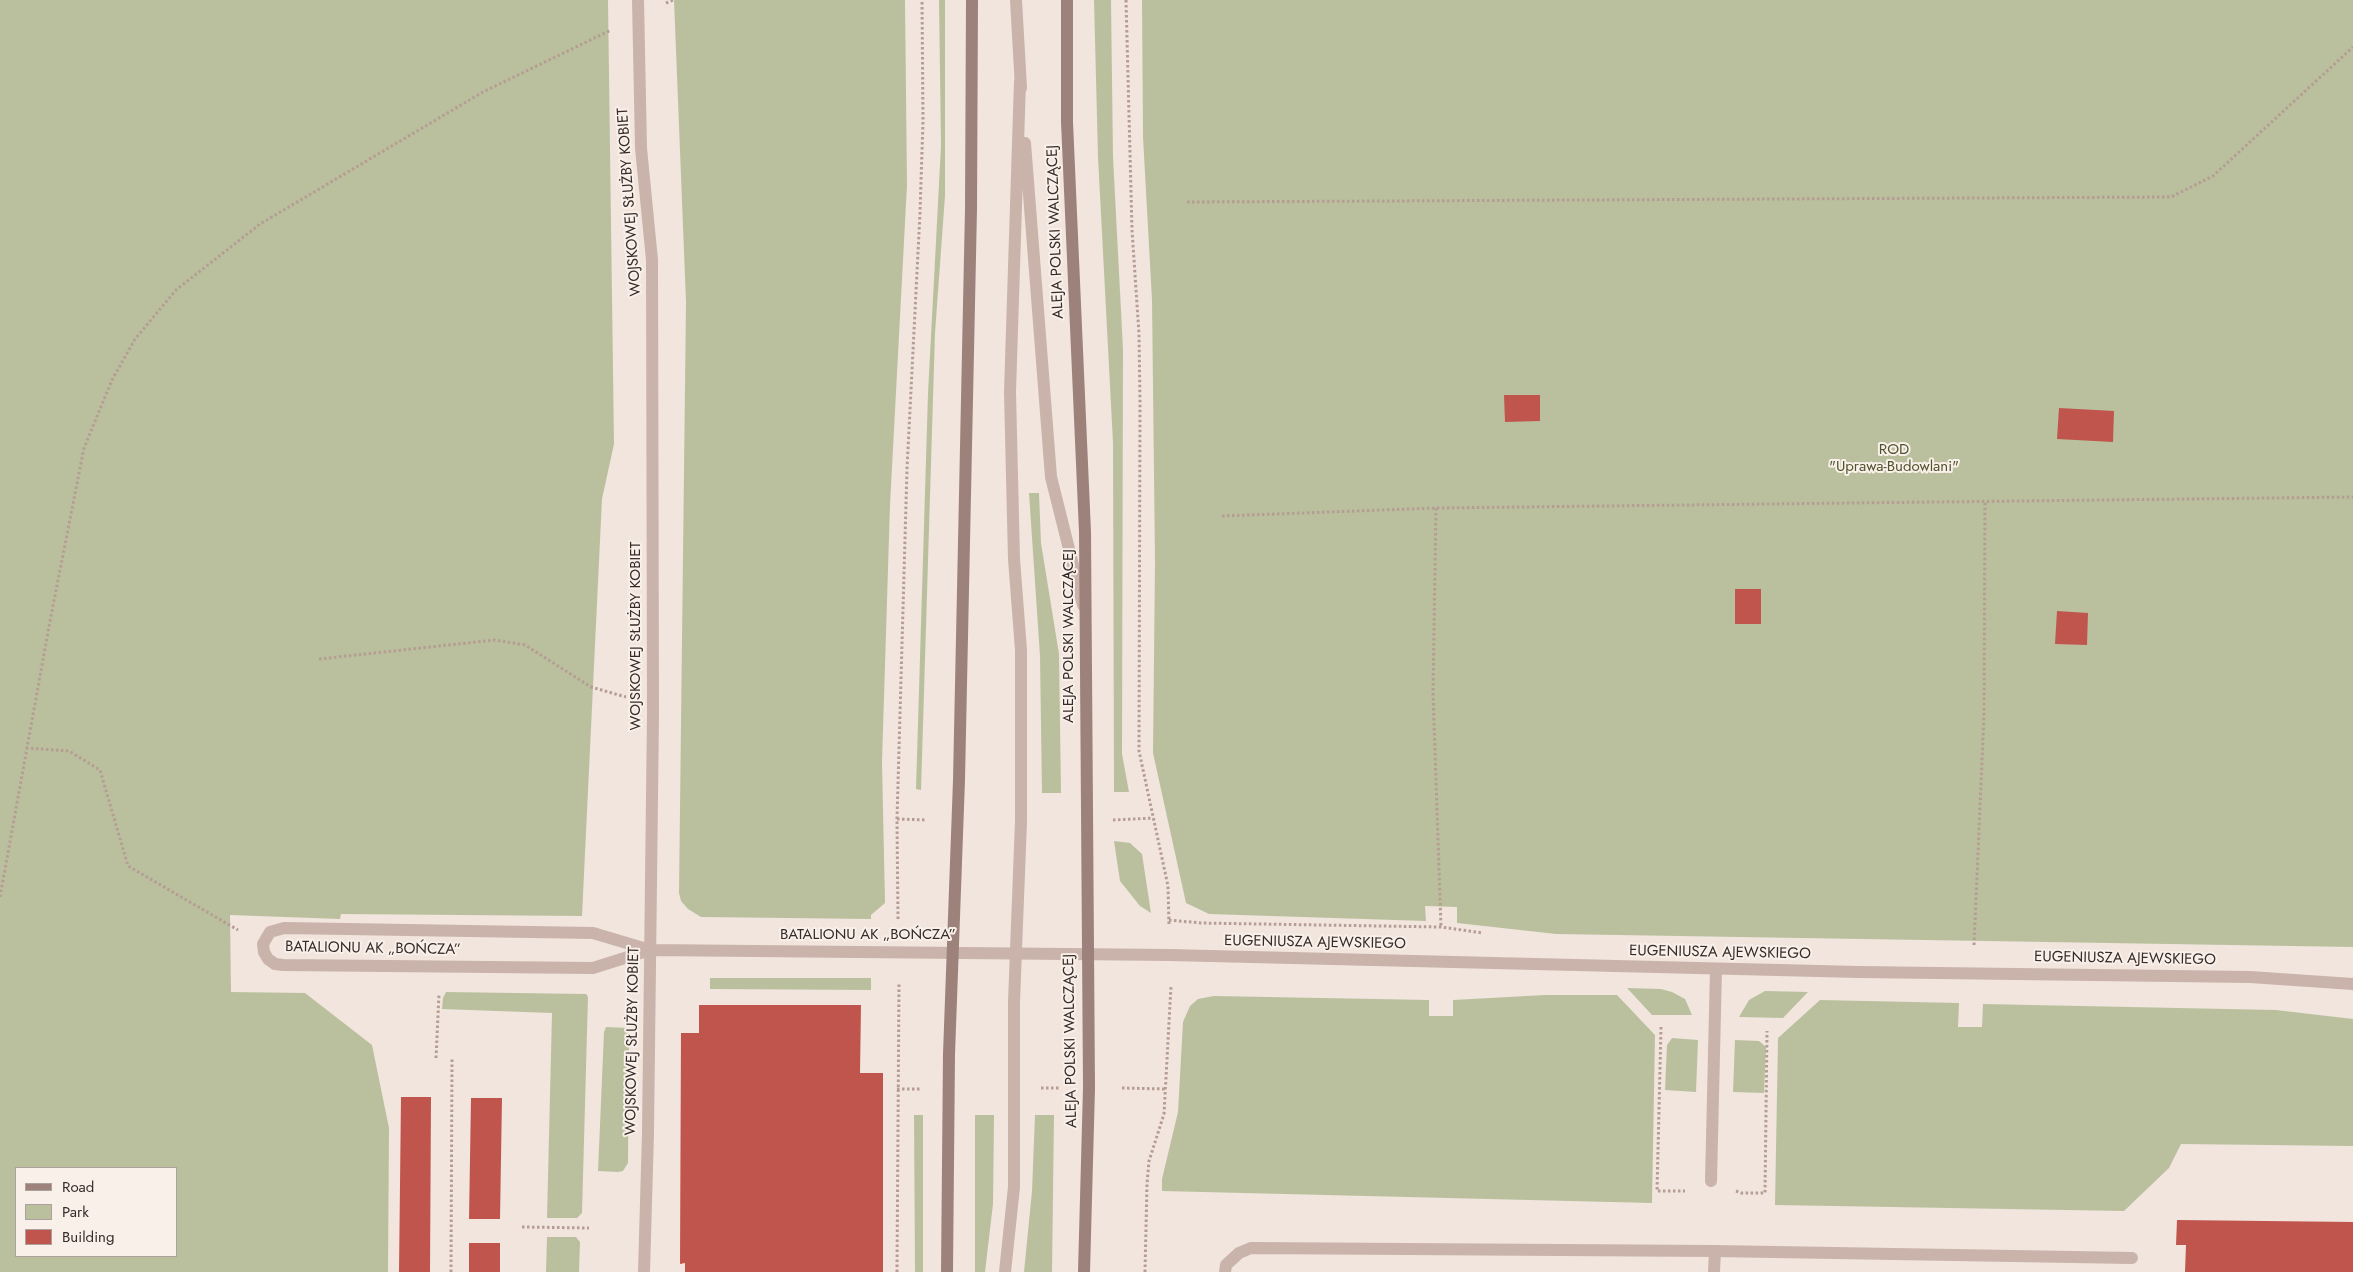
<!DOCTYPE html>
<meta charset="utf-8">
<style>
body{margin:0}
#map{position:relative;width:2353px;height:1272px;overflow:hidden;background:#f1e5de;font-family:Jost,sans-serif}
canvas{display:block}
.legend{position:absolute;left:15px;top:1167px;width:162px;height:90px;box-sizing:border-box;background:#f9f0ea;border:1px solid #aba19d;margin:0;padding:6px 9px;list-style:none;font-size:15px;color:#372b29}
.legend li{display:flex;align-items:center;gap:10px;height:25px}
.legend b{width:25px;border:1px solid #aba19d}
</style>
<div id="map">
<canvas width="2353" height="1272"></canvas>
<ul class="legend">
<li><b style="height:6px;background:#9d827b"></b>Road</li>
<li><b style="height:14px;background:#bac09e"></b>Park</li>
<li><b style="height:14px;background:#c0554d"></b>Building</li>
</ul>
</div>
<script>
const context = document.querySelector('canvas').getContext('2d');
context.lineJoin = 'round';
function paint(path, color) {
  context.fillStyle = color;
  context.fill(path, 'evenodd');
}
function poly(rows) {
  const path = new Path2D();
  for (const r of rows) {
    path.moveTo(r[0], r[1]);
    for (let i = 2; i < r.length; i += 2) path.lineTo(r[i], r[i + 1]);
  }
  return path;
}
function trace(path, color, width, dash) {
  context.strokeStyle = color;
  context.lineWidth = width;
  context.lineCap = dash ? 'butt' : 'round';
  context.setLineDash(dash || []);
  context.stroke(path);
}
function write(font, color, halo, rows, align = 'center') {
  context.font = font + ' Jost,sans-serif';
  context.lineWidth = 4;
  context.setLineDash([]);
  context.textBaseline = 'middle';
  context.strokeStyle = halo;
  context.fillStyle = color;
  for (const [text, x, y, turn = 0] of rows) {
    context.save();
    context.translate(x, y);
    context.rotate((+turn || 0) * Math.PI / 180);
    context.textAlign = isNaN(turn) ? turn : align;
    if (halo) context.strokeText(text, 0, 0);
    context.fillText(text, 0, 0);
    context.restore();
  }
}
const green = poly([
 [0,0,608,0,614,444,602,499,582,916,341,914,340,919,230,915,231,992,305,993,372,1045,389,1128,388,1272,0,1272],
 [16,1168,176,1168,176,1256,16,1256],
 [674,0,905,0,907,185,890,505,882,762,885,903,871,915,871,919,701,917,688,909,681,901,679,893,686,302],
 [939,0,945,0,945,196,935,333,921,790,916,789,928,393,941,146],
 [1094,0,1111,0,1113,157,1123,349,1122,754,1129,792,1114,792,1113,443,1098,157],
 [1142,0,2353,0,2353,947,1556,934,1457,923,1457,907,1425,906,1426,921,1209,914,1186,903,1153,753,1155,562,1152,300,1143,137],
 [1029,493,1039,493,1041,543,1059,654,1061,793,1042,793,1040,656],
 [1114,841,1130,843,1142,854,1151,913,1140,906,1120,881],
 [710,978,871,978,871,990,710,989],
 [1627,988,1661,989,1672,992,1685,999,1692,1015,1652,1015],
 [1765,991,1808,992,1783,1018,1739,1017,1749,1000],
 [446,992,586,994,588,997,582,1213,577,1218,547,1218,552,1013,442,1009,443,998],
 [1545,995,1617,995,1655,1035,1652,1203,1162,1191,1162,1179,1178,1112,1183,1022,1190,1006,1198,999,1214,996,1429,1000,1429,1016,1453,1016,1453,1000],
 [1820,1000,1959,1003,1958,1027,1982,1027,1983,1004,2276,1010,2353,1019,2353,1146,2181,1144,2169,1168,2124,1211,1775,1205,1778,1038],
 [606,1027,629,1028,628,1163,623,1171,618,1172,598,1171,604,1032],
 [1672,1038,1698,1040,1696,1092,1665,1090,1667,1045],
 [1735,1040,1759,1041,1766,1047,1764,1093,1733,1092],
 [914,1115,923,1115,923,1272,915,1272],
 [975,1115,994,1115,993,1204,985,1272,975,1272],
 [1035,1115,1054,1115,1052,1272,1024,1272,1032,1191],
 [547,1237,576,1237,580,1242,579,1272,546,1272]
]);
const building = poly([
 [1504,395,1540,395,1540,421,1505,422],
 [2059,408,2114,411,2113,442,2057,439],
 [1735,589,1761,589,1761,624,1735,624],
 [2057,611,2088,613,2087,645,2055,644],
 [699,1005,861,1005,860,1073,883,1073,883,1272,685,1272,685,1263,680,1264,681,1033,699,1033],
 [401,1097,431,1097,430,1272,399,1272],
 [471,1098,502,1098,500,1219,469,1219],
 [2177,1220,2353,1222,2353,1272,2185,1272,2186,1245,2176,1245],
 [469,1243,500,1243,500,1272,469,1272]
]);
const path = poly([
 [1126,0,1132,230,1139,334,1140,402,1139,751,1168,886,1169,926],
 [666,3,673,0],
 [1187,202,2171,197,2213,176,2353,47],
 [1436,508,1433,692,1441,927],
 [1222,516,1436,508,2353,497],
 [319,659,495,640,525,645,591,687,626,697],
 [26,748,69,751,100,770,128,866,238,930],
 [897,819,926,820],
 [1113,820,1153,818],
 [0,897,50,621,84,448,112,380,135,339,176,290,260,224,483,92,611,30],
 [898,919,897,819,907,469,920,213,923,121,922,0],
 [1169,920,1201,923,1441,927,1483,933],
 [1974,945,1984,715,1985,501],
 [1661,1027,1657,1191,1685,1191],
 [436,1058,439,994],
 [1041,1088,1059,1088],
 [1122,1088,1165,1089],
 [897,1089,922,1089],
 [1736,1191,1741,1193,1765,1193,1767,1031],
 [522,1227,589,1228],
 [451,1272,452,1058],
 [897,1272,899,982],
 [1145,1272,1147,1184,1149,1161,1164,1114,1171,986]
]);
const lane = poly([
 [1016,0,1021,88],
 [1025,143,1051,477,1083,605],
 [1711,1181,1716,969],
 [1005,1272,1014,1187,1014,1002,1021,821,1021,650,1014,559,1010,392,1020,81],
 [1225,1272,1226,1265,1239,1253,1251,1248,1715,1251,2132,1258]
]);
const street = poly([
 [638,0,641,148,652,260,653,713,648,1133,644,1272],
 [650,950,593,968,283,965,275,964,268,959,264,952,263,944,270,932,284,928,593,933,650,950,1170,955,1859,972,2250,977,2353,984],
 [1714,1272,1715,1251]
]);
const secondary = poly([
 [1067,0,1067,122,1085,532,1089,1088,1084,1272],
 [947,1272,949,1054,959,780,971,209,972,0]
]);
const streetNames = [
 ["WOJSKOWEJ SŁUŻBY KOBIET",630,202,-94],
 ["ALEJA POLSKI WALCZĄCEJ",1056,232,-92],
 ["WOJSKOWEJ SŁUŻBY KOBIET",636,636,-90],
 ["ALEJA POLSKI WALCZĄCEJ",1069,636,-90],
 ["BATALIONU AK „BOŃCZA”",868,935],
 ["EUGENIUSZA AJEWSKIEGO",1315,943,1],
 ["BATALIONU AK „BOŃCZA”",373,949,1],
 ["EUGENIUSZA AJEWSKIEGO",1720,953,1],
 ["EUGENIUSZA AJEWSKIEGO",2125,959,1],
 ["WOJSKOWEJ SŁUŻBY KOBIET",633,1041,-89],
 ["ALEJA POLSKI WALCZĄCEJ",1071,1041,-91]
];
const parkNames = [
 ["ROD",1894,450],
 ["\"Uprawa-Budowlani\"",1894,467]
];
paint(green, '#bac09e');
paint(building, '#c0554d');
trace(path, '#b59d94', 3, [2.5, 2.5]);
trace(lane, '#c9b3aa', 12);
trace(street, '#c9b3aa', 12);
trace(secondary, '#9d827b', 12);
write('15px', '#372b29', '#f9f0ea', streetNames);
write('15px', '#4d542e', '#f9f0ea', parkNames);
</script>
